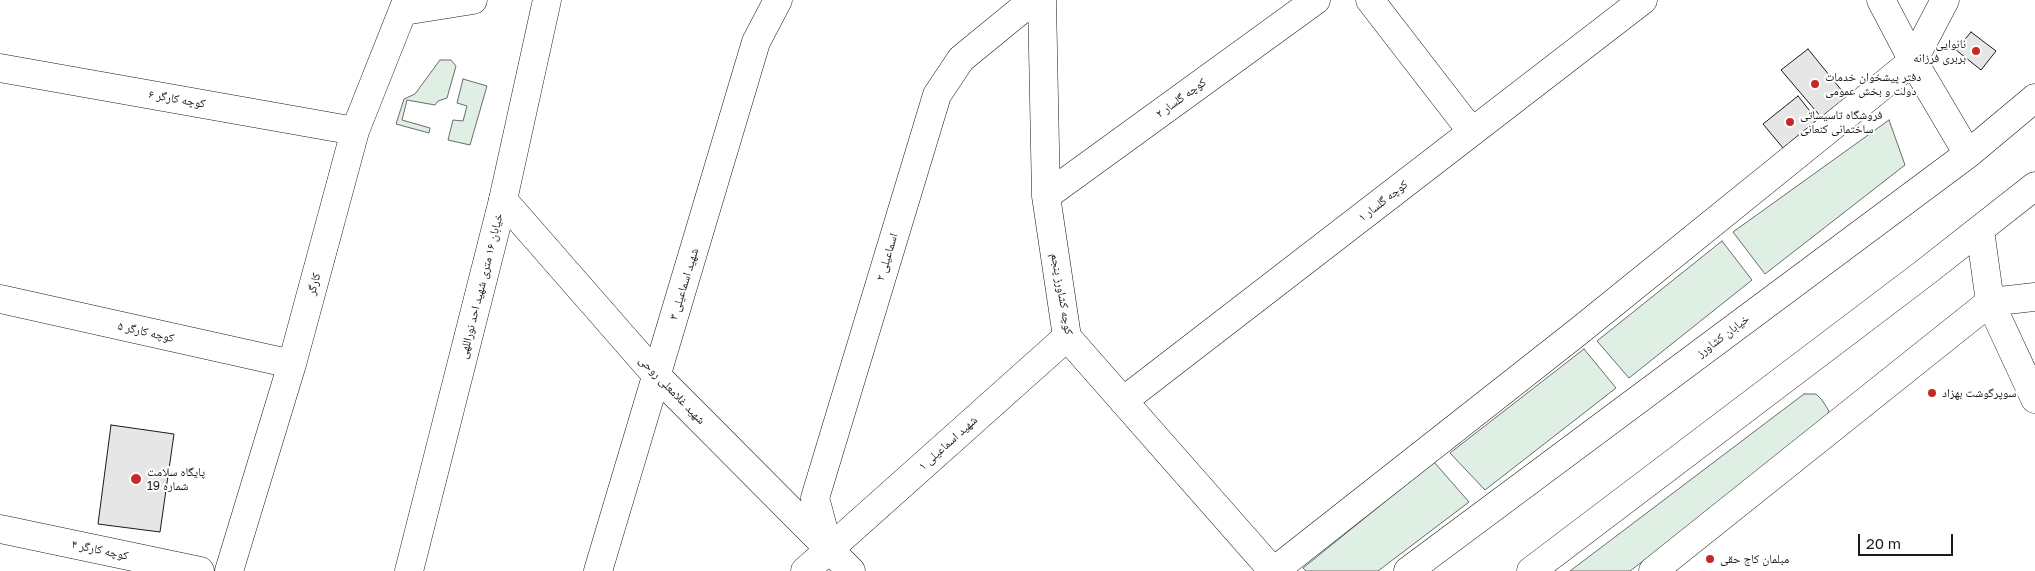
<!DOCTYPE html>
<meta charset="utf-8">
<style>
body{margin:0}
#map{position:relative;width:2035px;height:571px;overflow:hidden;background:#fff;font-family:"Golos Text",sans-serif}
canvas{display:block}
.scale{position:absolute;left:1858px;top:534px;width:95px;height:22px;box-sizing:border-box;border:2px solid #1a1a1a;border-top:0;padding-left:6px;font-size:15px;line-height:18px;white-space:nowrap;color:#1a1a1a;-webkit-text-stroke:4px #fff;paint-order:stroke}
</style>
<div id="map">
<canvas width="2035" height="571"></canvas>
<div class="scale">20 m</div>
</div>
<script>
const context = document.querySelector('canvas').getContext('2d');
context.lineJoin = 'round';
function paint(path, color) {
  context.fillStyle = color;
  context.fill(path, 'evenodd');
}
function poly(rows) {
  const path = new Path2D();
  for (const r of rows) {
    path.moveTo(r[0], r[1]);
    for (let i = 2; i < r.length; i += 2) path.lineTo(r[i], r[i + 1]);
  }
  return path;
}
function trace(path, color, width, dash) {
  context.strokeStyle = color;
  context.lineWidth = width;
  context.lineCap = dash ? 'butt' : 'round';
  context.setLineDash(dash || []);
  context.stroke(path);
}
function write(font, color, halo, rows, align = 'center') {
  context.font = font + ' "Golos Text","Noto Naskh Arabic",sans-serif';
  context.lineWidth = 4;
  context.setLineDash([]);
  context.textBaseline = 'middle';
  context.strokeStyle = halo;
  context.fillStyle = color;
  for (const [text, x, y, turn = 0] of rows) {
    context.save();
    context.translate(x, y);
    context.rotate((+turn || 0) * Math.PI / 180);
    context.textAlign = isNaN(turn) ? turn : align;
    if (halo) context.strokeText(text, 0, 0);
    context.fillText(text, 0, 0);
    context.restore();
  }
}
const green = poly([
 [440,60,451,60,456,66,447,98,438,101,435,105,407,100,402,120,430,128,429,133,396,124,404,99,415,94,440,60],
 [463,79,487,86,470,145,448,140,453,120,463,121,467,106,457,103,463,79],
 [1889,120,1905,165,1765,274,1733,232,1889,120],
 [1722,241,1752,280,1629,378,1597,341,1722,241],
 [1584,349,1616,388,1485,490,1450,453,1584,349],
 [1804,394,1816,394,1822,400,1829,411,1823,424,1630,571,1570,571,1804,394],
 [1434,462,1469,502,1378,571,1306,571,1303,568,1434,462]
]);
const building = poly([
 [1971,32,1996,51,1981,70,1956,50,1971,32],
 [1808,49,1847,97,1821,117,1781,70,1808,49],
 [1798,96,1817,120,1783,148,1763,124,1798,96],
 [111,425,174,434,160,532,98,524,111,425]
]);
const street = poly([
 [1042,0,1046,196,1067,337,1273,571],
 [1370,0,1472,132],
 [404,11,473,0],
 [0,68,355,131],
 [1046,196,1316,0],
 [503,200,657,376,851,571],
 [1980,230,1990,302,2035,399],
 [0,299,292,364],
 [1123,401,1643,0],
 [0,529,200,571],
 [829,550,815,498,937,95,961,59,1033,0],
 [229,571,292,364,355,131,407,0],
 [598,571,756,42,778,0],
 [805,571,1067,337],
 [1274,571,1579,331,1913,61,1945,0],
 [1653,571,1990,302,2035,297]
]);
const secondary = poly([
 [1881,0,1913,61,1968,154],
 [409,571,503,200,547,0],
 [1408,571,1968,154,2035,98],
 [1531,571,1923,274,2035,186]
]);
const markers = [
 [1976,51,5,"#c62828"],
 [1815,84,5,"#c62828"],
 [1790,122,5,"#c62828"],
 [1932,393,5,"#c62828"],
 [136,479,6,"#c62828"],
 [1710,559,5,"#c62828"]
];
const poiNames = [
 ["نانوایی",1966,44,"right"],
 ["بربری فرزانه",1966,58,"right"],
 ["دفتر پیشخوان خدمات",1825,77],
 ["دولت و بخش عمومی",1825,91],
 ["فروشگاه تاسیساتی",1800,115],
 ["ساختمانی کنعانی",1800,129],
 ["سوپرگوشت بهزاد",1942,393],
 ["پایگاه سلامت",147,472],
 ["شماره 19",147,486],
 ["مبلمان کاج حقی",1720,559]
];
const streetNames = [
 ["کوچه گلسار ۲",1181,98,-36],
 ["کوچه کارگر ۶",177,99,10],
 ["کوچه گلسار ۱",1383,201,-38],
 ["اسماعیلی ۲",887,257,-73],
 ["کارگر",314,284,-75],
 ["شهید اسماعیلی ۳",684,284,-73],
 ["خیابان ۱۶ متری شهید احد نوراللهی",481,286,-76],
 ["کوچه کشاورز پنجم",1062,294,80],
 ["کوچه کارگر ۵",146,332,13],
 ["خیابان کشاورز",1723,336,-37],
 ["شهید غلامعلی روحی",672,390,46],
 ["شهید اسماعیلی ۱",948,443,-42],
 ["کوچه کارگر ۴",100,550,12]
];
paint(green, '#e0efe3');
trace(green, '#6a6a6a', 1);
paint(building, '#e6e6e6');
trace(building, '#1a1a1a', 1);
trace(street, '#1a1a1a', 29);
trace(secondary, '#1a1a1a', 29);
trace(street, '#fff', 28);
trace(secondary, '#fff', 28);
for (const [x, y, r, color] of markers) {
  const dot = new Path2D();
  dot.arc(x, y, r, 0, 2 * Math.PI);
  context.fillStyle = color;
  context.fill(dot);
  trace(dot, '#fff', 2);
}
write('12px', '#1a1a1a', '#fff', poiNames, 'left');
write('12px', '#1a1a1a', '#fff', streetNames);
</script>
